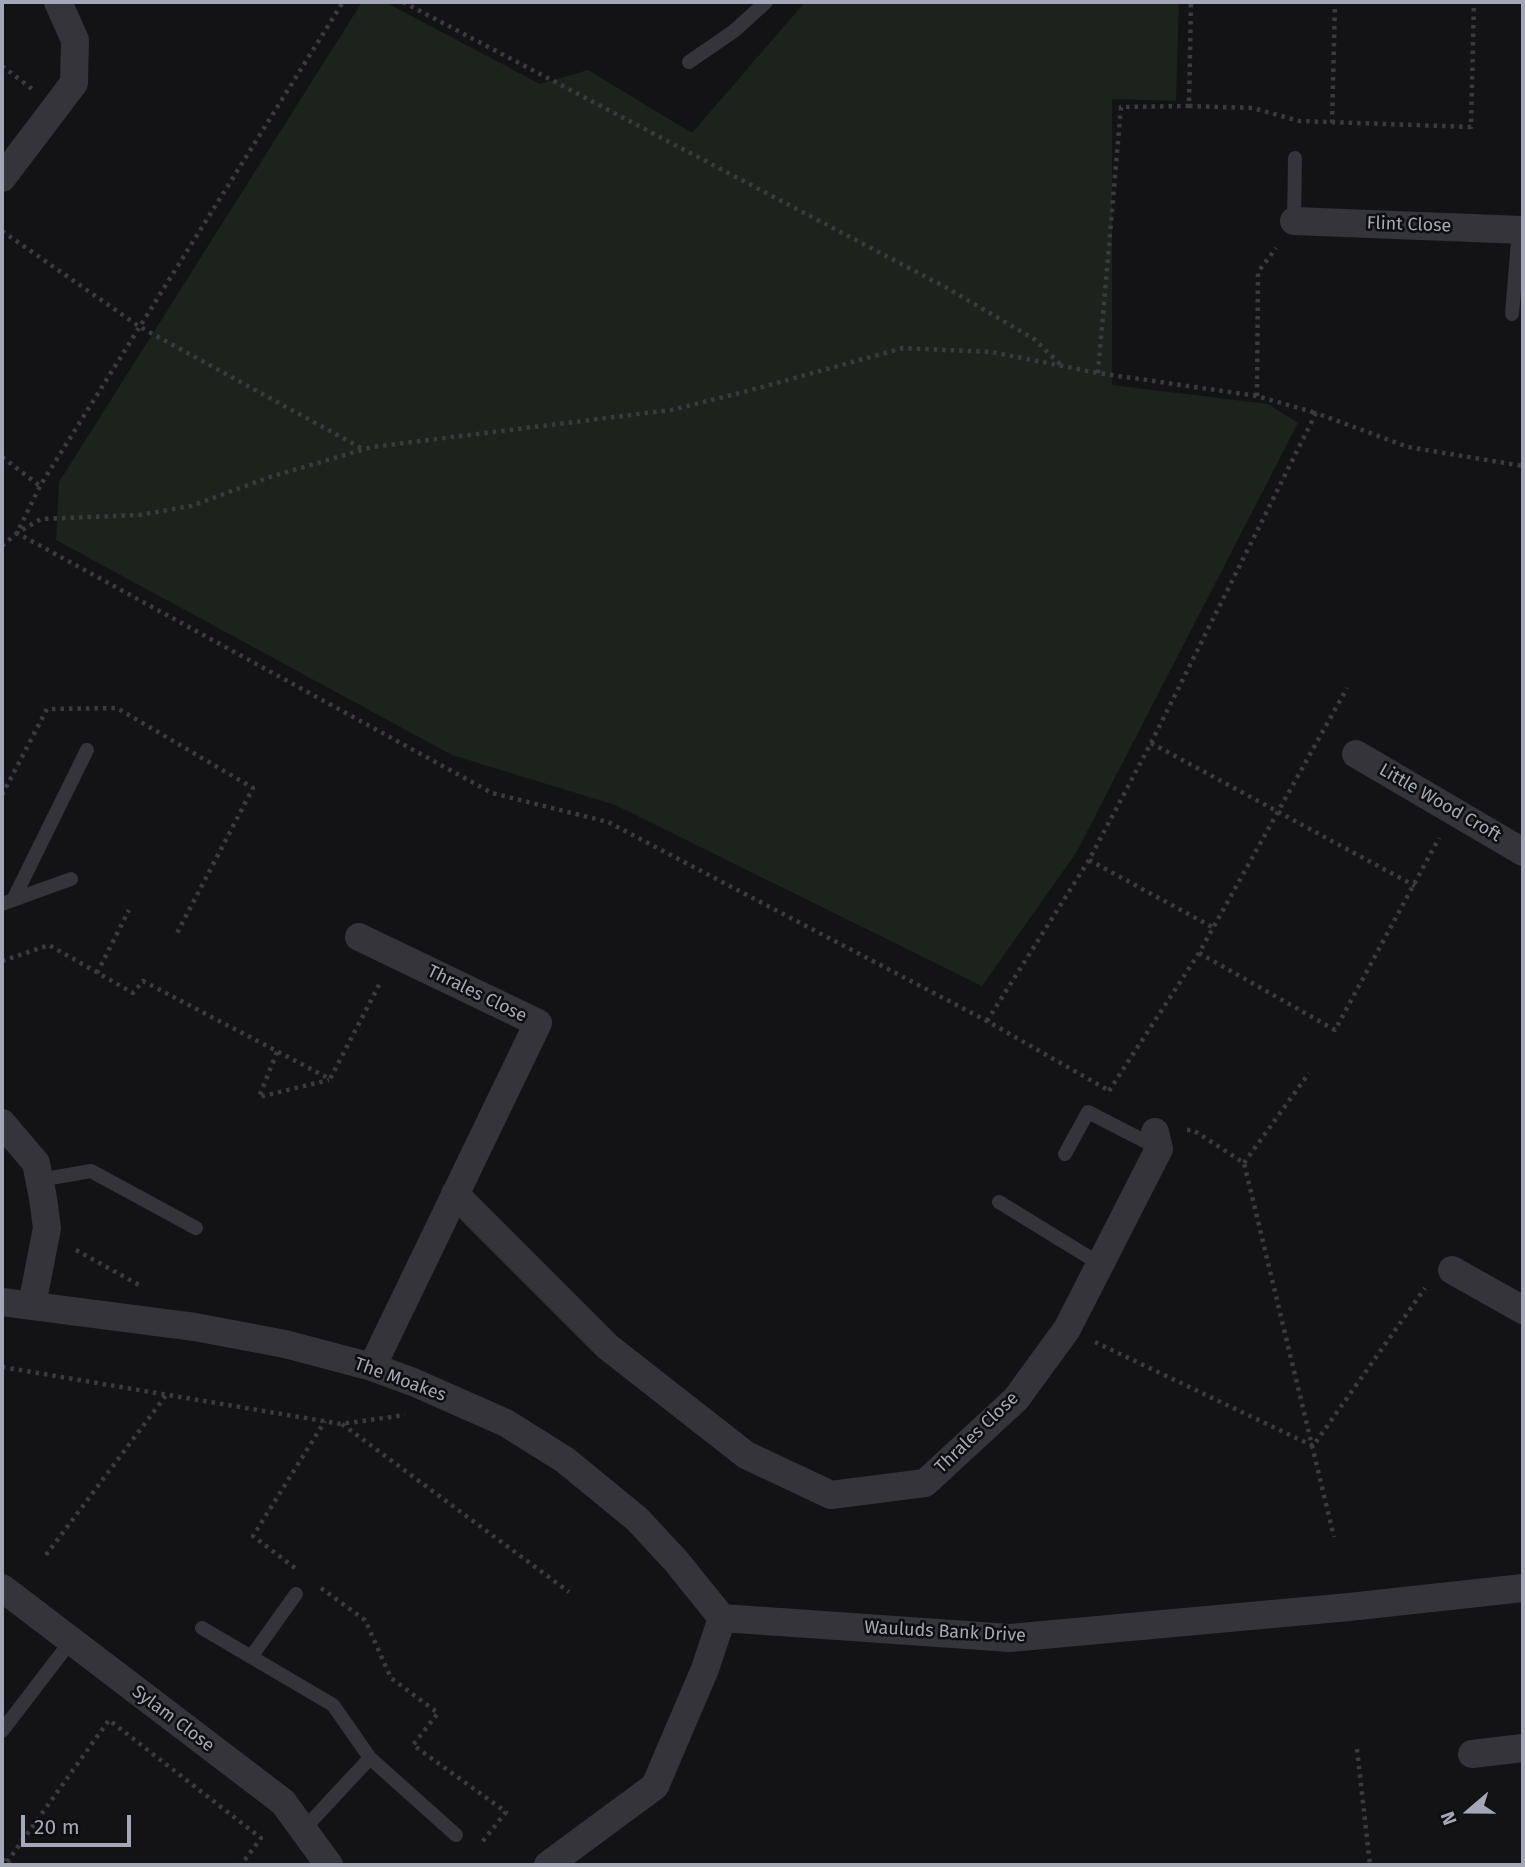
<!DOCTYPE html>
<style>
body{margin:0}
#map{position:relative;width:1525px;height:1867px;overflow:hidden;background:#131315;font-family:"Fira Sans",sans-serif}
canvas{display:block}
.frame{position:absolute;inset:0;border:4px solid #a4a8b6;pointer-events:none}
.north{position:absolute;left:1434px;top:1776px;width:70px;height:70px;-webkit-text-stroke:5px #0e0e10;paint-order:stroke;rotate:250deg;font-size:19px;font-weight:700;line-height:28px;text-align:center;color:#a4a8b6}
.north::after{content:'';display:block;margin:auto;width:24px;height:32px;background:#a4a8b6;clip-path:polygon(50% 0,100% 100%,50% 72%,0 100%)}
.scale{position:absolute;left:21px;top:1815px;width:110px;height:32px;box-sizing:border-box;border:4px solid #a4a8b6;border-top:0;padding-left:9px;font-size:21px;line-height:24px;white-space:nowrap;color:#a4a8b6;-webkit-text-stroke:5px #0e0e10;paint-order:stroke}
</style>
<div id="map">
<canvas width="1525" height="1867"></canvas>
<div class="frame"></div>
<div class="north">N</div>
<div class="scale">20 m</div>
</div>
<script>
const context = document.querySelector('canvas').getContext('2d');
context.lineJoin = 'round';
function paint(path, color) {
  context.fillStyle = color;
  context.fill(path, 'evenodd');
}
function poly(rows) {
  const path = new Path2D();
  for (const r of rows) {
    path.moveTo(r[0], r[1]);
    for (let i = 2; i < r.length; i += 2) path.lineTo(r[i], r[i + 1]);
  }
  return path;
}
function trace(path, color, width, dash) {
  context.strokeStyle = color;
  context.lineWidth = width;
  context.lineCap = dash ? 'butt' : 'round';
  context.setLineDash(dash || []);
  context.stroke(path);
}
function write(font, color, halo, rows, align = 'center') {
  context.font = font + ' "Fira Sans",sans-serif';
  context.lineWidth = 5;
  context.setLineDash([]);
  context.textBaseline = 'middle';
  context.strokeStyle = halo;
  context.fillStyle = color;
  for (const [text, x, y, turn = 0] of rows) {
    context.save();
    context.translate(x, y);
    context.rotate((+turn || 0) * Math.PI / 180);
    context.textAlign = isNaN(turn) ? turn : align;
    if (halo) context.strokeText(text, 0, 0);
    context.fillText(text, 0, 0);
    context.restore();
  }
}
const green = poly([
 [362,2,385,2,540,84,588,70,692,133,805,2,1179,2,1176,101,1112,99,1112,385,1268,404,1298,423,1076,853,982,986,615,805,452,755,56,540,59,482]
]);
const path = poly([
 [403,2,947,288,1034,339,1062,366],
 [2,66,32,89],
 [1189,106,1253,108,1299,121,1471,127,1474,2],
 [1332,123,1335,2],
 [2,231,140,327,363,449],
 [1098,373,1121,107,1189,106,1191,2],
 [1257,396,1258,272,1276,248],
 [2,457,40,486],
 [2,546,17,533,40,486,343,2],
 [1151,743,1415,886],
 [2,795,47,709,117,708,253,788,176,935],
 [1089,860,1214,928],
 [1199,953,1335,1030,1439,838],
 [2,961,49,945,133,993,143,981,330,1079,380,983],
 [97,973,129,910],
 [987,1021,1089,860,1151,743,1316,413,1408,447,1523,466],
 [277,1052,259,1097,329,1080],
 [1106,1089,987,1021,608,822,492,793,17,533,41,519,139,515,191,506,270,477,372,447,671,410,744,392,903,348,991,352,1098,373,1257,396,1316,413],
 [1109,1091,1199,953,1347,688],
 [1187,1130,1193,1130,1244,1163,1334,1537],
 [1244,1163,1309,1073],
 [76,1250,139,1285],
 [1095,1342,1313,1446,1425,1288],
 [2,1367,341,1424,405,1415],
 [342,1424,569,1592],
 [46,1555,167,1394],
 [295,1568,253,1536,325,1421],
 [321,1588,365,1620,391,1678,438,1713,413,1745,506,1812,482,1842],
 [1357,1749,1370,1865],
 [2,1859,11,1865],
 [7,1862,109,1720,261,1838,241,1865]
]);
const lane = poly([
 [689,62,734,31,766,2],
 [1294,221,1295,158],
 [1512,314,1519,229],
 [13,900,87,750],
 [2,904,71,879],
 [1065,1154,1088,1112,1158,1148],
 [39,1180,91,1171,196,1228],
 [999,1202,1100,1264],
 [202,1628,333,1705,370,1758,456,1835],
 [251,1657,296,1594],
 [2,1731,71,1641],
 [303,1830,370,1758]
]);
const street = poly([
 [2,178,74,83,75,40,58,2],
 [1294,221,1523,230],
 [1356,754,1523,852],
 [359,937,538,1023,372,1367],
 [2,1123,36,1163,43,1198,47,1228,32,1305],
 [455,1194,608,1347,746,1455,831,1495,925,1483,1016,1399,1067,1329,1159,1149,1155,1132],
 [1452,1270,1523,1310],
 [2,1302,195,1327,285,1344,372,1367,413,1382,506,1423,565,1460,637,1519,676,1561,722,1618],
 [2,1588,283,1802,329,1865],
 [722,1618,1010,1638,1349,1607,1523,1588],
 [1472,1754,1523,1748],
 [548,1865,655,1786,705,1669,722,1618]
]);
const streetNames = [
 ["Flint Close",1409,225,2],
 ["Little Wood Croft",1440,803,30],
 ["Thrales Close",477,994,26],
 ["The Moakes",400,1380,20],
 ["Thrales Close",977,1433,-44],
 ["Wauluds Bank Drive",945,1632,3],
 ["Sylam Close",173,1719,37]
];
paint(green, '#1b231c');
trace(path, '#3a3b41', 4.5, [3.5, 5]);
trace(lane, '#34343a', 14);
trace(street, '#34343a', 28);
write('18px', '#a4a8b6', '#0e0e10', streetNames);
</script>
